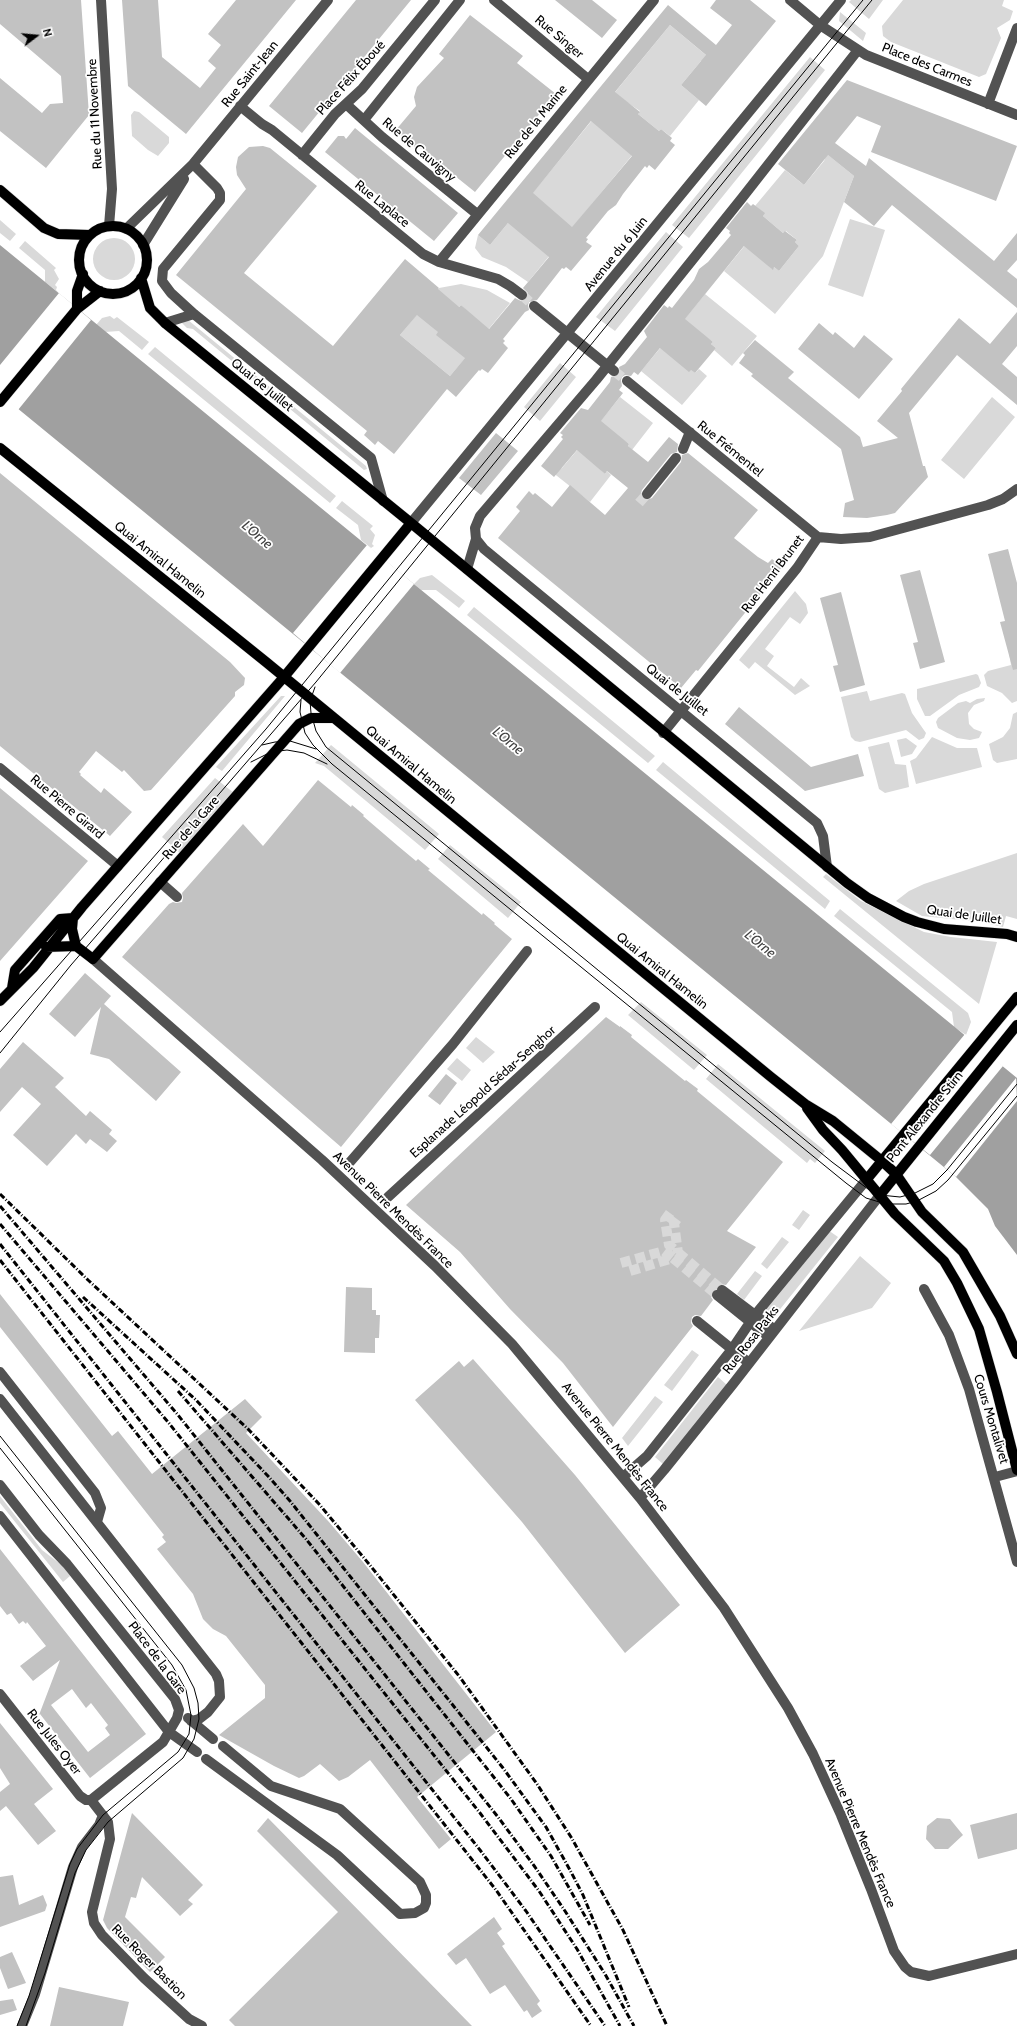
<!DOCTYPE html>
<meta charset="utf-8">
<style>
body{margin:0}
#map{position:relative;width:1017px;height:2026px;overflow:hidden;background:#fff;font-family:Cabin,sans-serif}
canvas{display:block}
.north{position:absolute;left:16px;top:16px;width:40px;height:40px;-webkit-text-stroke:3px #fff;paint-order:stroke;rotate:74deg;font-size:11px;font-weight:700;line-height:16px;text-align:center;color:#000}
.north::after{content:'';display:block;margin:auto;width:14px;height:18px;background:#000;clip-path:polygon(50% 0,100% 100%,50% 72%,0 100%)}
</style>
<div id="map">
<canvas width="1017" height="2026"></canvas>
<div class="north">N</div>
</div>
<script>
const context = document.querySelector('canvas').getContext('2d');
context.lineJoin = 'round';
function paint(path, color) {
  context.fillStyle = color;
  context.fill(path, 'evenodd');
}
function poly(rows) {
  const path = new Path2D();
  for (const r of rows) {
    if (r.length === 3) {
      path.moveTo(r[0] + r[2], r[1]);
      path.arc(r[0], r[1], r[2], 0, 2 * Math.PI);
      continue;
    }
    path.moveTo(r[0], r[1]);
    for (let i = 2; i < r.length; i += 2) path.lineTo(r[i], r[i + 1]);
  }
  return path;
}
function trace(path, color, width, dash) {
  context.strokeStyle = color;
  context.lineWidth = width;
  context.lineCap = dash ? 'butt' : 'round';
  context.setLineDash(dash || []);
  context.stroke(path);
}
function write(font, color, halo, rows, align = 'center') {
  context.font = font + ' Cabin,sans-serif';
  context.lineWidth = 3.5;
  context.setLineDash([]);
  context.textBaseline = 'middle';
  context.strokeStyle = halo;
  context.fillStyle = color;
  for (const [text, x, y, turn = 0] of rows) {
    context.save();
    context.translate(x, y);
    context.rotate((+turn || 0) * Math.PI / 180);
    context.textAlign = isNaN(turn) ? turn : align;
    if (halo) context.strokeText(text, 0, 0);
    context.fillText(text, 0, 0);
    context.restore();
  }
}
const green = poly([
 [851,0,883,0,869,19,849,2],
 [903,0,1004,0,1002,6,1013,11,1010,20,997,28,1001,38,986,74,979,77,891,42,883,36,882,26],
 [840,12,866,33,863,41,839,21],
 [670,25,707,56,703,62,701,61,681,85,699,100,670,136,661,129,659,131,638,114,640,111,628,103,627,105,634,153,571,229,544,203,550,255,528,282,506,267,482,257,475,248,478,235,490,245],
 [810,57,825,70,689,238,672,225],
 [134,111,139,112,169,137,169,143,158,156,148,150,132,136,131,115],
 [827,154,854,176,823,256,775,314,724,271,746,244,772,269,774,267,779,271,799,246,795,242,797,240,786,231,783,233,763,216,764,213,755,206,785,170,804,185,824,161],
 [850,219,885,230,863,297,828,285],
 [0,220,16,234,10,241,0,233],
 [666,232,683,247,615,331,596,317],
 [114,259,21],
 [25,241,56,268,54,270,59,279,55,285,57,287,56,290,59,293,45,282,45,270,19,248],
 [461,284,487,290,510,303,487,331,461,305,434,328,467,356,450,376,400,335,439,288],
 [705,294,757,336,732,366,714,350,716,348,711,344,713,342,683,321],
 [110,316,114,319,117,317,149,342,142,350,119,331,105,332,96,325,102,318],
 [188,320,366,466,367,469,364,470,193,329,187,328,182,323],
 [662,346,695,373,699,369,707,376,682,405,641,371],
 [155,347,336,496,330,503,148,354],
 [560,363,576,377,540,421,524,407],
 [620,397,653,423,632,450,628,446,629,444,599,423],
 [992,397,1015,417,964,479,941,460],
 [579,448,605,474,607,471,611,475,590,502,552,472,562,468],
 [342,501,373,526,370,529,375,535,372,544,374,546,371,548,361,540,358,525,336,508],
 [432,575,465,601,459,608,436,590,421,590,414,584,420,578],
 [795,591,806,604,808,613,800,624,790,617,765,649,774,656,767,666,794,687,801,678,810,686,795,695,755,662,749,669,739,660],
 [474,607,655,756,648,763,467,615],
 [1017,651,1017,701,1012,703,1002,693,987,686,984,675,988,671,1011,665,1009,653],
 [976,674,978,675,981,683,979,687,959,695,930,716,925,716,917,699,917,689],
 [867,691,870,701,902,693,905,694,912,713,926,733,924,738,919,740,906,730,860,742,855,741,851,737,841,697],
 [281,696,285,696,222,771,216,767],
 [985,698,984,701,974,705,968,713,969,724,974,729,982,732,979,738,970,740,957,738,938,728,936,722,938,718,958,703,966,701,970,703,977,699],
 [1017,712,1017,759,997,763,993,760,989,744,1003,737,1010,728,1013,714],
 [932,737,957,748,977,748,982,767,916,784,910,761,916,758],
 [906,738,917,746,912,754,901,757,897,740],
 [889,742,895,764,906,765,909,787,885,793,879,789,868,747],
 [331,745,439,834,425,850,324,766,315,763],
 [663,762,830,901,825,909,656,770],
 [215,778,234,793,180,853,162,837],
 [450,845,521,902,508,918,438,859],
 [1017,853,1017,919,1006,916,1003,927,981,922,922,916,896,901,909,891,924,884],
 [826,874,861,901,924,932,951,937,997,942,979,1004,823,877],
 [840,909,968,1013,971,1022,966,1035,954,1027,952,1012,834,916],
 [641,1002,707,1055,694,1070,628,1015],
 [476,1037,495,1052,483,1063,466,1048],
 [457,1058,471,1070,462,1081,447,1069],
 [718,1064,825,1151,815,1163,810,1159,807,1163,706,1079],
 [803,1210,810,1215,799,1230,792,1225],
 [828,1230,838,1237,773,1318,763,1311],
 [782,1237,789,1242,767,1269,761,1264],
 [860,1256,891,1283,872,1308,799,1331],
 [755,1271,762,1276,744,1300,737,1294],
 [692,1350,699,1355,672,1391,664,1385],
 [718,1377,727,1385,671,1455,663,1464,655,1457],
 [655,1396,663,1402,628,1446,622,1438],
 [0,1496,42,1550,63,1566,70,1576,63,1582,0,1503]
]);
const water = poly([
 [0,245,1017,1078,1017,1255,995,1226,988,1209,956,1177,0,394]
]);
const pier = poly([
 [59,293,91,320,18,410,0,394,0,365],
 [367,545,414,584,340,673,293,633],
 [965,1034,1003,1066,930,1155,891,1124],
 [1016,1078,1017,1101,956,1177,944,1167]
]);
const building = poly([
 [0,0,81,0,89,115,46,168,0,131,0,78,42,113,50,104,63,103,61,76,0,24],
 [122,0,158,0,162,57,200,88,216,68,208,61,221,45,208,34,236,0,296,0,186,134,128,86],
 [356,0,411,0,302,133,269,106],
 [555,0,592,0,617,20,602,38],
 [716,0,750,0,776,21,706,106,681,85,706,55,670,25,615,92,640,112,638,114,659,131,661,129,672,138,670,141,675,145,655,170,649,165,647,168,645,166,623,194,616,205,608,211,586,238,588,239,586,242,592,246,571,271,566,267,564,269,562,268,537,300,529,302,528,305,529,310,525,312,503,339,505,341,503,343,508,348,488,373,482,369,480,371,479,370,456,397,447,389,394,454,378,441,375,445,364,435,367,431,176,275,246,189,237,175,236,167,238,157,249,147,263,146,270,148,317,186,244,273,333,346,405,259,439,288,438,289,459,307,461,305,489,329,515,298,521,301,527,299,528,293,523,288,549,257,508,223,490,245,478,235,668,5,716,45,732,25,710,8],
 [591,121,632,156,572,227,533,193],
 [417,315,438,332,436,335,465,358,450,376,400,335],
 [470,15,523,56,517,63,556,94,475,192,419,147,417,149,395,131,416,106,414,97,417,87,444,58,439,54],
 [847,80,1017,146,996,201,871,152,881,126,857,116,835,143,866,166,869,158,994,261,1017,233,1017,260,1007,271,1017,279,1017,308,892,205,874,226,844,202,854,176,828,155,804,185,778,164],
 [355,128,458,213,434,241,325,152,338,136,344,136,346,139],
 [747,202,751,206,753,204,765,213,763,216,783,233,785,231,797,240,795,242,799,246,779,271,774,267,773,270,744,246,685,319,713,342,711,344,716,348,695,373,691,370,689,372,660,348,638,375,634,372,631,376,625,375,622,377,621,380,622,386,619,390,623,393,601,421,629,444,628,446,648,462,669,437,678,444,677,452,671,454,642,490,641,493,643,499,646,500,652,498,681,462,682,455,688,453,758,510,734,538,758,557,768,563,772,559,782,567,698,671,696,670,681,688,498,538,520,511,516,507,529,491,533,495,535,493,552,507,570,485,605,515,628,488,607,471,605,474,577,450,554,477,541,466,563,439,561,437,563,435,560,433,581,408,588,410,610,382,611,377,619,375,620,372,619,367,625,364,647,337,644,331,664,305,668,308,669,306,672,308,694,280,699,269,708,262,731,235,729,233,730,231,726,228],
 [1017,312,1017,346,1002,364,1017,377,1017,405,957,355,909,413,923,466,925,466,928,477,895,513,887,515,867,518,843,517,845,503,854,500,841,449,751,376,753,374,739,363,745,355,743,353,755,340,794,372,788,378,860,437,863,447,898,438,877,421,902,391,901,389,959,318,990,344],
 [819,323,833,335,835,332,854,348,864,335,893,359,859,399,798,349],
 [496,433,518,451,481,495,459,478],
 [0,473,230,662,245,678,244,685,235,692,235,696,151,790,144,791,124,770,122,772,96,751,79,772,81,774,80,775,101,793,104,788,132,812,110,836,0,746],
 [1008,549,1017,583,1017,669,1013,670,1000,622,1005,621,988,554],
 [920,570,945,662,920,669,913,643,918,642,900,575],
 [841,592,865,685,840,692,833,666,838,665,820,598],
 [739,707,811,767,858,754,864,776,805,791,725,724],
 [318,780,351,807,352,805,364,815,363,816,398,846,416,861,418,859,430,869,428,870,482,915,483,913,495,923,494,924,512,939,341,1147,122,957,169,904,173,902,176,903,182,902,183,898,182,893,243,824,263,846],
 [0,788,88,861,0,961],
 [85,973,111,996,104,1004,181,1072,156,1101,109,1059,90,1054,101,1007,75,1037,49,1014],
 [606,1017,620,1027,620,1026,632,1035,631,1037,685,1081,686,1080,698,1089,697,1091,783,1162,727,1231,756,1247,726,1285,719,1284,712,1291,711,1297,713,1300,701,1316,695,1315,692,1317,691,1323,693,1326,613,1427,563,1363,510,1309,460,1252,406,1205],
 [23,1042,64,1078,55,1087,86,1116,90,1111,112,1130,109,1134,117,1141,107,1152,90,1139,86,1144,76,1134,47,1166,13,1135,41,1104,22,1087,0,1112,0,1069],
 [446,1074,457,1083,440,1105,428,1096],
 [346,1287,372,1288,372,1310,376,1310,376,1315,380,1315,379,1338,375,1338,375,1353,344,1352],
 [0,1294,112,1436,118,1431,152,1474,245,1399,262,1417,246,1433,329,1522,363,1562,496,1732,417,1797,451,1839,439,1849,370,1760,348,1777,339,1781,320,1764,304,1776,299,1778,274,1766,219,1735,265,1698,265,1685,226,1636,213,1629,203,1619,193,1594,157,1549,166,1542,162,1537,164,1535,0,1327],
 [473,1359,575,1475,680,1605,625,1653,522,1522,415,1400,459,1361,464,1367],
 [0,1549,146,1734,90,1778,40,1714,39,1715,60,1660,33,1681,20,1666,46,1646,27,1622,26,1624,23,1621,19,1624,11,1613,7,1615,0,1606],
 [72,1689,86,1708,91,1703,108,1725,105,1728,110,1735,88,1752,51,1705],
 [0,1723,53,1789,34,1804,56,1831,38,1845,6,1806,0,1811,0,1792,10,1784,0,1768],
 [132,1813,203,1885,188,1900,193,1904,180,1916,142,1877,136,1898,131,1897,125,1917,165,1957,150,1972,107,1928,103,1920],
 [1017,1813,1017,1849,978,1859,970,1825],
 [268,1818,472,2026,235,2026,229,2020,338,1912,257,1831],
 [937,1818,950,1819,963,1835,948,1849,935,1849,926,1839,927,1826],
 [13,1875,19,1905,43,1895,47,1905,45,1911,0,1927,0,1877],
 [494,1917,502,1929,497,1933,505,1944,502,1946,540,2001,537,2004,542,2011,532,2018,527,2010,524,2012,505,1985,490,1994,466,1958,456,1965,447,1954],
 [12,1952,26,1983,8,1989,0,1968,0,1957],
 [59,1987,129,2002,123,2026,50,2026],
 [13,1999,17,2010,0,2015,0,2001]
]);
const minorTunnel = poly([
 [522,295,534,306],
 [614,371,627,381],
 [639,503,647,494],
 [670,1213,665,1220,669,1245,722,1290],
 [677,1219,674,1223,678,1253],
 [621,1263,664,1251,673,1258],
 [630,1271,673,1258,717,1295]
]);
const minor = poly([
 [101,0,112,189,109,226],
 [494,0,588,79],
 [790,0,820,25,866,55,1017,115],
 [346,104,382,137,477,214],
 [988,104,1017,28],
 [240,106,262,124,272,130,423,254,439,262,498,279,510,286,522,295],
 [364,120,460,0],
 [302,155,335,114,362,89,435,0],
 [193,164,217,188,220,193,220,200,163,269,162,281,171,293,194,314,371,458,383,501],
 [126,229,193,164,328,0],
 [143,245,184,179],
 [439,262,654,0],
 [534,306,614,371],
 [165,323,194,314],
 [627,381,818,537,841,539,870,537,988,505,1003,499,1017,489],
 [683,449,690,432],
 [647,494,676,458],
 [411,523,841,0],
 [467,569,476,539],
 [663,733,797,568,818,537],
 [0,768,118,866],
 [827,867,823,836,817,823,484,549,476,539,475,528,480,516,596,380,742,198,858,50],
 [160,882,177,897],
 [93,959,322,1160,435,1266,512,1344,640,1498,724,1608,788,1708,813,1754,841,1815,871,1889,894,1951,905,1967,911,1972,929,1976,1017,1954],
 [350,1162,453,1044,527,951],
 [388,1197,595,1007],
 [924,1289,949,1335,969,1389,1017,1562],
 [722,1290,775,1330],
 [717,1295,769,1337],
 [697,1321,749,1363],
 [0,1372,95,1493,101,1508,97,1522],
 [0,1399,216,1674,219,1681,220,1697,208,1712,199,1719,191,1721],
 [623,1477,647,1456,732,1349,755,1315,867,1179],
 [995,1477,1017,1471],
 [0,1485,39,1535,67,1564,175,1699,179,1710,177,1718,163,1742,91,1800],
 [640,1498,664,1470,733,1384,880,1195],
 [0,1516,169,1732,197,1752],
 [0,1694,80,1796,86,1800,91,1800],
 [188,1718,213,1739],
 [206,1759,337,1855,400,1914,415,1913,424,1908,426,1903,426,1895,420,1882,340,1809,271,1786,223,1746],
 [91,1800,108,1822,110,1839,92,1912,94,1923,102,1935,144,1978,189,2019,202,2026],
 [22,2026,35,1994,73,1867,82,1847,99,1825,103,1815]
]);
const major = poly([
 [0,190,44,228,58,234,90,235],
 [113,260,34],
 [141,278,150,308,165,323,411,523,847,883,868,898,904,917,917,922,944,929,1007,934,1017,937],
 [77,309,77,291,83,274],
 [0,402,77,309,100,291],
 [0,448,266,662,771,1077,805,1104,833,1121,882,1161,896,1174,922,1212,963,1252,1000,1316,1017,1354],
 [73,918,72,929,76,946,93,959,299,724,311,718,333,718],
 [46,947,76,946],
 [12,988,15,970,60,919,73,918],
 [0,1001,33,968,82,907,284,677,411,523],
 [807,1108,823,1130,842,1150,895,1214,944,1261,957,1283,979,1329,997,1392,1017,1470],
 [867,1179,1017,997],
 [880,1195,1017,1025]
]);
const tram = poly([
 [315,687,310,701,311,713,316,731,326,747,832,1162,872,1192,880,1195,900,1197,915,1193,933,1184,947,1170,1017,1084],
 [301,700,300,712,305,733,313,745,332,764,846,1183,866,1198,886,1204,906,1204,917,1201,936,1191,948,1180,1017,1096],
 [262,745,275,742,290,741,316,749],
 [251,762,271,752,287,750,304,753,327,764],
 [0,1032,266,729,863,0],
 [0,1053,71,965,316,682,872,0],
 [0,1436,182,1665,194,1688,198,1703,199,1719,194,1739,183,1758,108,1822,86,1850,75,1873,45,1973,26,2026],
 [0,1448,172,1665,186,1690,191,1715,189,1734,178,1752,103,1815,77,1849,70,1864,29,1996,17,2026]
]);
const rail = poly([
 [0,1194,88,1280,248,1429,319,1504,369,1564,459,1676,537,1784,571,1837,623,1930,667,2026],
 [0,1206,178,1415,498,1817,535,1867,565,1911,605,1974,634,2026],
 [0,1224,168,1422,480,1813,539,1891,556,1917,577,1949,620,2026],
 [0,1244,480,1850,526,1911,605,2026],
 [0,1260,496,1890,591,2026],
 [83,1297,196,1400,267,1475,290,1501,503,1768,546,1827,570,1870,583,1895,629,2007],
 [178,1391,306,1539,511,1799,551,1856,590,1925]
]);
const streetNames = [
 ["Rue Singer",559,37,40],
 ["Place des Carmes",927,65,22],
 ["Rue Saint-Jean",250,74,-51],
 ["Place Félix Éboué",351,78,-48],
 ["Rue du 11 Novembre",95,114,-93],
 ["Rue de la Marine",536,122,-51],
 ["Rue de Cauvigny",419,150,40],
 ["Rue Laplace",382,204,39],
 ["Avenue du 6 Juin",616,254,-51],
 ["Quai de Juillet",262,385,39],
 ["Rue Frémentel",730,449,39],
 ["Quai Amiral Hamelin",160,560,39],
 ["Rue Henri Brunet",773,574,-53],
 ["Quai de Juillet",677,690,38],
 ["Quai Amiral Hamelin",411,765,40],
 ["Rue Pierre Girard",67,807,40],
 ["Rue de la Gare",191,828,-49],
 ["Quai de Juillet",964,915,8],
 ["Quai Amiral Hamelin",662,971,39],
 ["Esplanade Léopold Sédar-Senghor",483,1092,-42],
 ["Pont Alexandre Stirn",925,1117,-51],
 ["Avenue Pierre Mendès France",393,1210,44],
 ["Rue Rosa Parks",751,1340,-52],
 ["Cours Montalivet",991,1419,73],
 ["Avenue Pierre Mendès France",615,1447,51],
 ["Place de la Gare",157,1658,53],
 ["Rue Jules Oyer",54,1742,52],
 ["Avenue Pierre Mendès France",860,1833,67],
 ["Rue Roger Bastion",149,1962,45]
];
const waterNames = [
 ["L'Orne",257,535,40],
 ["L'Orne",508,741,39],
 ["L'Orne",760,944,39]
];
paint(green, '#d9d9d9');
paint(water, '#a0a0a0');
paint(pier, '#fff');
paint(building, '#c2c2c2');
trace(minorTunnel, '#d9d9d9', 10, [10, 5]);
trace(major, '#dbdbdb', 11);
trace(minor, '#525252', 10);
trace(major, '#000', 10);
trace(tram, '#000', 1);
trace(rail, '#000', 3, [6, 2, 1, 2]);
write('13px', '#000', '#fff', streetNames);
write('italic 14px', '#414141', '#fff', waterNames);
</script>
